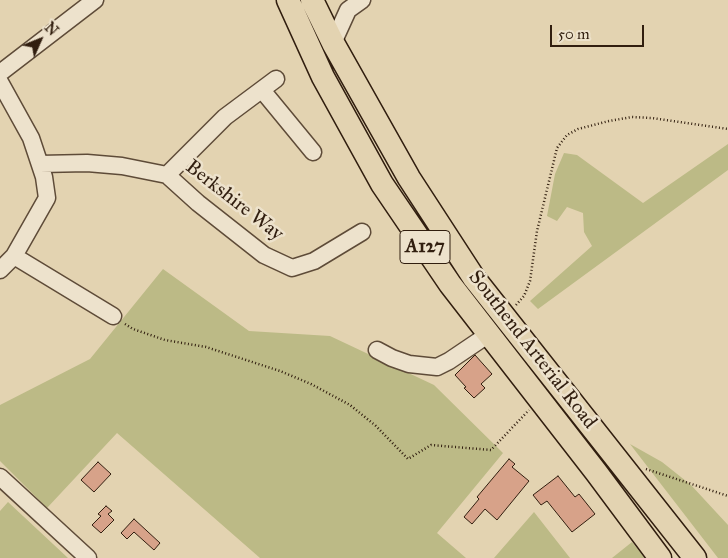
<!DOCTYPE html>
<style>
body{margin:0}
#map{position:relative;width:728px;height:558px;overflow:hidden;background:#e3d3b1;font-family:"IM FELL Great Primer",serif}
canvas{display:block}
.north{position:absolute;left:15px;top:15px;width:50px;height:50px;-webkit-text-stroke:4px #ede2cc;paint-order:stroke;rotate:46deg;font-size:14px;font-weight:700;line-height:20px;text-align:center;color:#311e0f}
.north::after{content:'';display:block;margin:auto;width:18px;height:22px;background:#311e0f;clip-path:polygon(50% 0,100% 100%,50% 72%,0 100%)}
.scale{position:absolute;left:550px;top:25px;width:94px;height:22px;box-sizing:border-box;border:2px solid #311e0f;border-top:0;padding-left:6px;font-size:15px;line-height:18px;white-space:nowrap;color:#311e0f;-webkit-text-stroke:4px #ede2cc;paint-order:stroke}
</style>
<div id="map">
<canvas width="728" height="558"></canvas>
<div class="north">N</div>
<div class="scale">50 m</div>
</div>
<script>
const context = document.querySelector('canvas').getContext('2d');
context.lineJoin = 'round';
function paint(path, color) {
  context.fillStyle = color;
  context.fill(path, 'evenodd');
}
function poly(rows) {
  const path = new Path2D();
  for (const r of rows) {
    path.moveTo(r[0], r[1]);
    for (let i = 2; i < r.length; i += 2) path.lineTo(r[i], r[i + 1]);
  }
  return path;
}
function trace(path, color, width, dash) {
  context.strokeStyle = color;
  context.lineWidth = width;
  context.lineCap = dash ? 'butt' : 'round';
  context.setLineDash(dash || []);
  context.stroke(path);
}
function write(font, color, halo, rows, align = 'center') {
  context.font = font + ' "IM FELL Great Primer",serif';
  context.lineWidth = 5;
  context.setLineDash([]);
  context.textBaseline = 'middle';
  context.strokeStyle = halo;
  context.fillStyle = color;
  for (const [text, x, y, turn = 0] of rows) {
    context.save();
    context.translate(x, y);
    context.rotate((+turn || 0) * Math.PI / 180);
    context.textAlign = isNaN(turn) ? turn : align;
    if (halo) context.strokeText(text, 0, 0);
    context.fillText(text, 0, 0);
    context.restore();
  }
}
const green = poly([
 [728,144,728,170,538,309,530,301,592,246,584,232,583,213,567,207,557,221,547,216,555,174,564,153,577,155,643,203],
 [163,269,249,331,330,336,434,385,503,453,437,533,466,558,260,558,117,433,47,508,0,461,0,405,90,359],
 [630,444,662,462,691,485,728,525,728,558,718,558],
 [8,502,68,558,0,558,0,511],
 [534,512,570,558,494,558],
 [632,542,645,558,612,558]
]);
const building = poly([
 [475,355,492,374,481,384,485,388,474,398,464,388,466,387,455,375,475,355],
 [509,459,515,464,512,467,529,481,497,520,485,509,472,524,464,517,479,499,477,497,509,459],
 [98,462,111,474,94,492,81,480,98,462],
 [558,476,575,497,579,494,595,514,572,532,547,501,541,505,533,495,558,476],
 [106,506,112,511,108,514,114,520,101,533,92,525,101,516,98,514,106,506],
 [134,519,160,543,154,550,134,532,127,539,121,533,134,519]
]);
const path = poly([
 [516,305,524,296,530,281,537,231,557,148,567,135,578,129,609,121,632,117,652,118,728,129],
 [125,324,133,329,165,340,206,347,280,371,311,384,350,405,376,426,408,459,431,445,491,450,529,410],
 [646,469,728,496]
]);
const minor = poly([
 [333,43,348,10,362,0],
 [0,73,95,0],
 [0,82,31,138,44,177,47,198,14,256,0,270],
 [262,90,313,152],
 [40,164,87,163,122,166,167,175,198,203,264,255,292,268,314,261,362,232],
 [167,175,225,117,276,79],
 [14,256,113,316],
 [377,350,392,358,409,364,437,367,449,361,489,334],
 [0,477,88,558]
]);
const highway = poly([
 [288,0,323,77,382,184,450,284,596,472,660,558],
 [312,0,333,43,409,178,474,278,695,558]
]);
const shields = [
 [425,247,50]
];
const shieldNames = [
 ["A127",425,247]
];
const streetNames = [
 ["Berkshire Way",234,201,38],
 ["Southend Arterial Road",532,350,52]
];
paint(green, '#bcba86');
paint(building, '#d7a289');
trace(building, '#311e0f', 1);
trace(minor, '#5e4b38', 19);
trace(highway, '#311e0f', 25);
trace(path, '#311e0f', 2.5, [1, 2.5]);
trace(minor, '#ede2cc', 16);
trace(highway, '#e3d3b1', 22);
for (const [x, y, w] of shields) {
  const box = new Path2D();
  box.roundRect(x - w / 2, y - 16.5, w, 33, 4);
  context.fillStyle = '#ede2cc';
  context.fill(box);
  trace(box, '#311e0f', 1);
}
write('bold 19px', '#311e0f', null, shieldNames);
write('20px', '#311e0f', '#ede2cc', streetNames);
</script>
